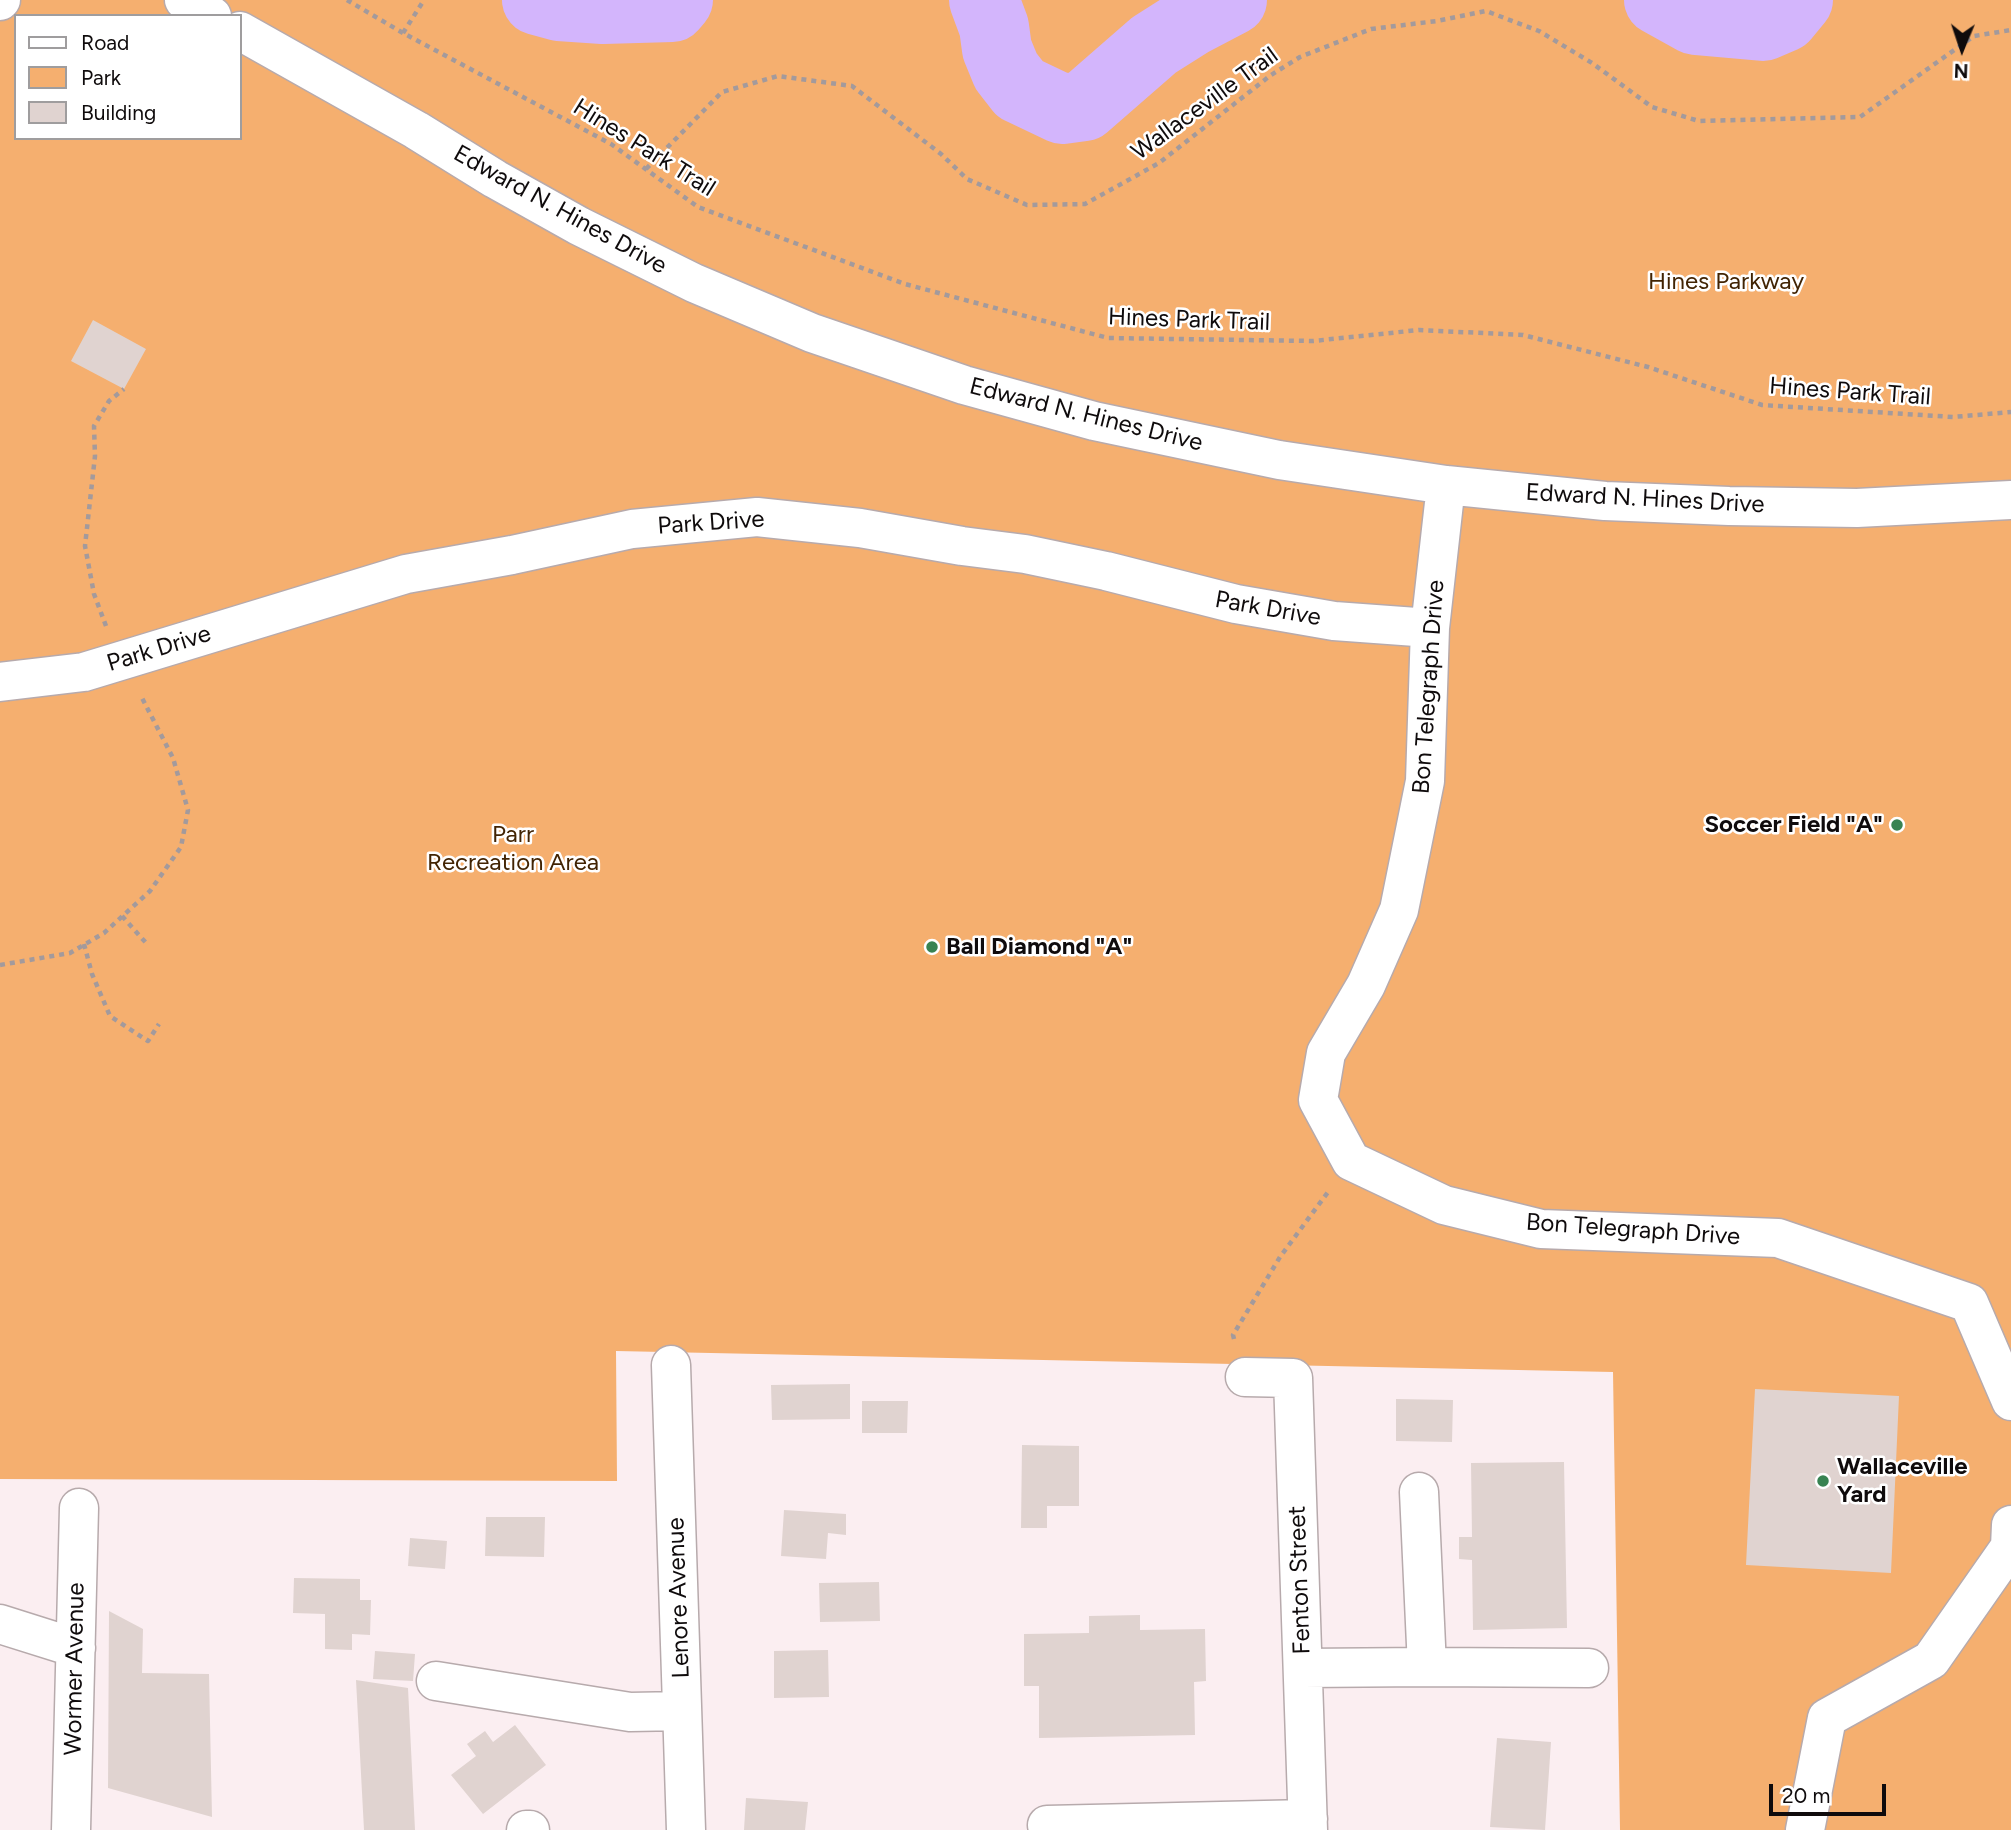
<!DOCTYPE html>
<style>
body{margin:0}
#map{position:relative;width:2011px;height:1830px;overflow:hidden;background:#fbeef1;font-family:Figtree,sans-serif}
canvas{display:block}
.legend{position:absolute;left:14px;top:14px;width:228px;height:126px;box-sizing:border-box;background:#fff;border:2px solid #9f9d9e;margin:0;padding:9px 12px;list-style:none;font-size:21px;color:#0f0b0c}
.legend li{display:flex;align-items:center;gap:14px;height:35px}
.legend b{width:35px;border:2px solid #9f9d9e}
.north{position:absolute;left:1927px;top:14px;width:70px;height:70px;-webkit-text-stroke:5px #fff;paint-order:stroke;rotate:182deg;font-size:19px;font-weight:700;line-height:28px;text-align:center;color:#0f0b0c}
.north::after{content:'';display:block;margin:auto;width:24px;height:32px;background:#0f0b0c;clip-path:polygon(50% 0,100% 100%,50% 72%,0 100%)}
.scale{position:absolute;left:1769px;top:1784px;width:117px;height:32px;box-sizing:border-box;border:4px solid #0f0b0c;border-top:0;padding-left:9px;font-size:21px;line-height:24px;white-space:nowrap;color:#0f0b0c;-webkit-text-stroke:5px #fff;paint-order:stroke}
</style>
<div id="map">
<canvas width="2011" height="1830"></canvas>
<ul class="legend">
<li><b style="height:9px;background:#fff"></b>Road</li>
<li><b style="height:19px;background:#f5af6f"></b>Park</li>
<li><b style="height:19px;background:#e0d3d0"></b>Building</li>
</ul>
<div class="north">N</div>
<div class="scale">20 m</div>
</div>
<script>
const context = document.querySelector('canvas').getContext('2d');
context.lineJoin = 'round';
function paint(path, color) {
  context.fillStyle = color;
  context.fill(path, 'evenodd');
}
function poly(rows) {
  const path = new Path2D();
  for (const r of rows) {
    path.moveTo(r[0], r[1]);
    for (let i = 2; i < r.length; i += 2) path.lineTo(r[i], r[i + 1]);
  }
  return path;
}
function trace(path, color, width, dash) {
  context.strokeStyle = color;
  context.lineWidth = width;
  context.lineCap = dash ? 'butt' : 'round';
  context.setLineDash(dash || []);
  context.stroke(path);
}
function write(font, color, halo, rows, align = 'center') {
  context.font = font + ' Figtree,sans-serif';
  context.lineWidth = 5;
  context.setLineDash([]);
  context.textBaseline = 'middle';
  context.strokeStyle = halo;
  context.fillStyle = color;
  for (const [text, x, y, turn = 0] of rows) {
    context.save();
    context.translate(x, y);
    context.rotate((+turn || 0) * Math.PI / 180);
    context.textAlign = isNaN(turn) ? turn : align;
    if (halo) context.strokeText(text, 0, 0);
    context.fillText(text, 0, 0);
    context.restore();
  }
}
const green = poly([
 [0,0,2011,0,2011,1830,1620,1830,1613,1372,616,1351,617,1481,0,1479],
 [16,16,240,16,240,138,16,138]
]);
const river = poly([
 [537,0,559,6,603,9,672,7,678,0],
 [984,0,994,27,997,49,1006,71,1020,89,1062,109,1084,106,1154,45,1192,21,1232,0],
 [1659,0,1695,20,1763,26,1784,17,1798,0]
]);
const building = poly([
 [93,320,146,349,124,389,71,361],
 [850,1384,850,1419,772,1420,771,1385],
 [1755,1389,1899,1396,1891,1573,1746,1565],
 [1396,1399,1453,1400,1452,1442,1396,1441],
 [862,1401,908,1401,907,1433,862,1433],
 [1022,1445,1079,1446,1079,1506,1047,1506,1047,1528,1021,1528],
 [1564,1462,1567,1628,1473,1630,1472,1560,1459,1559,1459,1537,1472,1537,1471,1463],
 [784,1510,846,1514,846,1535,828,1533,826,1559,781,1556],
 [486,1517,545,1517,544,1557,485,1556],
 [410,1538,447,1541,445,1569,408,1566],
 [294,1578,360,1579,360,1600,371,1600,370,1635,352,1634,352,1650,325,1649,325,1614,293,1613],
 [879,1582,880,1621,820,1622,819,1583],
 [109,1611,143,1629,142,1673,209,1674,212,1817,108,1788],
 [1140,1615,1140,1630,1205,1629,1206,1681,1194,1682,1195,1735,1039,1738,1039,1686,1024,1686,1024,1634,1089,1633,1089,1616],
 [828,1650,829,1697,774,1698,774,1651],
 [375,1651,415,1654,413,1681,373,1679],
 [356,1680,408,1688,415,1830,364,1830],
 [515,1725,546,1765,483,1814,451,1775,476,1756,467,1744,485,1731,493,1742],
 [1497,1738,1551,1742,1545,1830,1490,1827],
 [746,1798,808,1802,805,1830,744,1830]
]);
const path = poly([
 [347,0,403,33,611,144,698,207,905,284,1108,338,1313,341,1419,330,1523,335,1648,367,1762,405,1953,417,2011,412],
 [403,33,424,0],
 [646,169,722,92,778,76,852,86,941,154,967,179,1027,205,1085,204,1159,163,1271,75,1300,57,1371,29,1437,21,1486,11,1539,31,1592,63,1652,107,1699,121,1860,117,1974,36,2011,30],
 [106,626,94,594,85,546,95,456,94,426,109,401,124,389],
 [122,916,147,944],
 [84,944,92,974,110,1016,148,1041,159,1024],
 [0,965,70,953,104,933,150,891,181,847,188,810,173,758,141,696],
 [1234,1339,1233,1335,1280,1257,1328,1192]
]);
const minor = poly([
 [184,0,212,16],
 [0,1,1,0],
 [240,31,416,130,495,179,579,226,694,283,812,333,964,385,1094,421,1279,460,1446,485,1605,501,1729,506,1857,508,2011,500],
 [1446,485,1430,628,1425,781,1399,910,1366,985,1326,1053,1318,1100,1351,1161,1444,1205,1541,1229,1778,1238,1969,1303,2011,1401],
 [0,682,84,672,406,574,512,555,632,529,757,517,860,528,962,546,1025,554,1106,571,1236,604,1334,621,1430,628],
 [671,1365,686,1830],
 [1245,1377,1293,1378,1308,1830],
 [0,1624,76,1648],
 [1427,1667,1589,1668],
 [1303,1668,1427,1667,1419,1492],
 [436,1681,630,1712,682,1711],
 [1047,1825,1308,1819],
 [71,1830,79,1508],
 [526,1830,530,1830],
 [1805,1830,1827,1718,1931,1660,2010,1547,2011,1525]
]);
const markers = [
 [1897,825,7,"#388352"],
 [932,947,7,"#388352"],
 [1823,1481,7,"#388352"]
];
const streetNames = [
 ["Wallaceville Trail",1205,104,-36],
 ["Hines Park Trail",644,148,32],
 ["Edward N. Hines Drive",560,210,29],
 ["Hines Park Trail",1189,320,2],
 ["Hines Park Trail",1850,392,4],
 ["Edward N. Hines Drive",1086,415,14],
 ["Edward N. Hines Drive",1645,499,3],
 ["Park Drive",711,523,-4],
 ["Park Drive",1268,609,10],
 ["Park Drive",159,649,-17],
 ["Bon Telegraph Drive",1429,687,-86],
 ["Bon Telegraph Drive",1633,1230,4],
 ["Fenton Street",1300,1580,-92],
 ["Lenore Avenue",679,1598,-92],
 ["Wormer Avenue",75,1669,-89]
];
const parkNames = [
 ["Hines Parkway",1726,282],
 ["Parr",513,835],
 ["Recreation Area",513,863]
];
const poiNames = [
 ["Soccer Field \"A\"",1883,825,"right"],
 ["Ball Diamond \"A\"",946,947],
 ["Wallaceville",1837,1467],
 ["Yard",1837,1495]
];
paint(green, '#f5af6f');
trace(river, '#d3b5fc', 70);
paint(building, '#e0d3d0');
trace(minor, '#b7aaac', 41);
trace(path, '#a39a9c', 4.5, [5, 5]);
trace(minor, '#fff', 38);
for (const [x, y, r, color] of markers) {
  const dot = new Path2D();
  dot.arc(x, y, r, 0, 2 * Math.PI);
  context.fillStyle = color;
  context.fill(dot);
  trace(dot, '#fff', 2.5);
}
write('24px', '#0f0b0c', '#fff', streetNames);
write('24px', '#422403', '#fff', parkNames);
write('bold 24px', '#0f0b0c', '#fff', poiNames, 'left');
</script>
